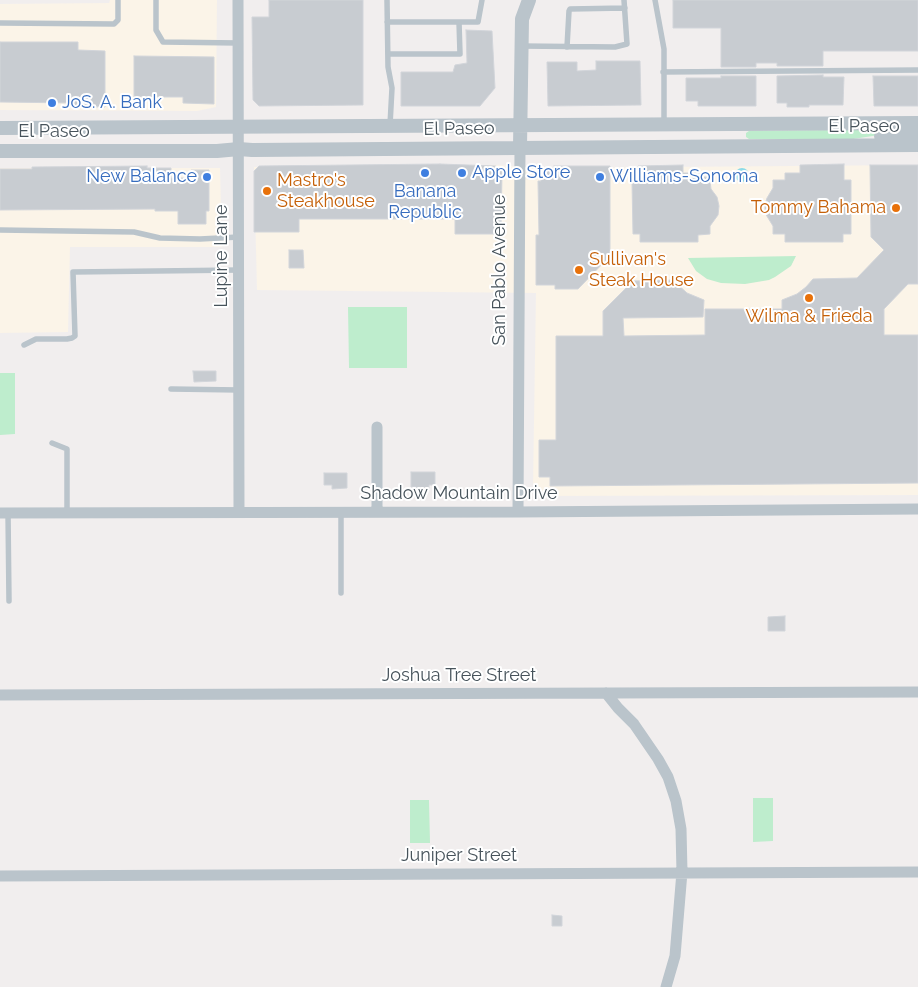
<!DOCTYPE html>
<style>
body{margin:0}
canvas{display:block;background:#f1eeee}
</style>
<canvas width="918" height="987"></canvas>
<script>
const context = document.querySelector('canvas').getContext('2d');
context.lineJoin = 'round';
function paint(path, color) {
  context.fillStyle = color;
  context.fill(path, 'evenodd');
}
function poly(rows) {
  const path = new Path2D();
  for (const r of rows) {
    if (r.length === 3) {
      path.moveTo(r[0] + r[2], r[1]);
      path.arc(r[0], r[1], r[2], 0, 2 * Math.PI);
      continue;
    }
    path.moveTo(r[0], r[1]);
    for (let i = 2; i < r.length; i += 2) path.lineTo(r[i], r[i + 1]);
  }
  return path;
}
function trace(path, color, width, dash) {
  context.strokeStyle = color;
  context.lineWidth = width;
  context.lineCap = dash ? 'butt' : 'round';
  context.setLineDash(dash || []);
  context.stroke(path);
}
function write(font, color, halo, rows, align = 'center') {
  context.font = font + ' Raleway,sans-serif';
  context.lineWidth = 4;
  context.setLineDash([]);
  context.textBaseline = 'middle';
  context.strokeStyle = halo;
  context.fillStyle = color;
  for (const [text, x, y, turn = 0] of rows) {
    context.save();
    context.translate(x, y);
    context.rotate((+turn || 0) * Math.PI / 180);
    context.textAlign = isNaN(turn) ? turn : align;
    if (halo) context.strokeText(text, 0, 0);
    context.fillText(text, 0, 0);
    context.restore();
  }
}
const commercial = poly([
 [110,0,217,0,216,107,197,111,0,110,0,4,109,3],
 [498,165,539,168,918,165,918,495,544,496,533,486,536,293,257,290,254,167],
 [0,168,220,168,222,247,70,247,68,332,0,333]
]);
const green = poly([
 [918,129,853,139,749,139,746,137,746,133,749,131],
 [796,256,791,266,775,277,769,280,745,284,721,283,707,279,696,271,688,258],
 [348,307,407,307,407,368,349,368],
 [0,373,15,373,15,434,0,435],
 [753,798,773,798,773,841,753,842],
 [410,800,429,800,430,843,410,843]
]);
const water = poly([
 [742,175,7]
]);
const building = poly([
 [269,0,363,0,363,105,259,106,253,100,252,17,269,17,269,0],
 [673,0,918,0,918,51,823,51,823,66,777,66,777,63,756,63,756,67,721,67,721,28,673,28,673,0],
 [466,30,492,31,495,88,480,106,401,106,401,72,453,72,455,65,467,63,466,30],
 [0,42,78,42,78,50,105,51,105,107,73,107,73,103,0,102,0,42],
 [134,56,214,57,214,104,183,103,183,97,134,97,134,56],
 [596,61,640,61,641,105,548,106,547,62,577,62,577,71,596,70,596,61],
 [823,75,823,77,844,77,843,105,809,105,809,107,787,107,787,103,777,103,777,76,823,75],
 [721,76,756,76,756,106,698,106,698,101,686,101,686,78,721,78,721,76],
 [873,76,918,76,918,106,874,106,873,76],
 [440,164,496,166,502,171,501,234,455,234,455,219,299,219,299,232,254,232,254,171,259,166,440,164],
 [844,164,844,180,851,180,851,234,843,234,843,242,785,242,785,234,773,234,773,226,765,213,765,204,767,198,773,188,773,180,785,180,785,173,800,173,800,165,844,164],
 [683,165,683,173,699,173,699,177,708,177,708,181,710,181,711,189,717,197,719,206,718,215,710,226,710,234,698,235,698,242,640,242,640,234,633,234,632,182,639,182,638,166,683,165],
 [870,165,918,165,918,284,908,284,884,309,884,335,918,335,918,483,550,486,550,477,539,477,539,440,556,440,556,336,603,336,603,311,633,281,673,280,687,293,704,300,703,317,623,318,624,336,705,335,705,309,782,309,782,300,797,294,806,287,813,279,857,278,884,250,871,237,870,165],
 [147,166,147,168,171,168,171,178,191,178,191,170,209,170,209,211,206,211,206,224,178,224,178,211,155,211,155,209,0,210,0,169,32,169,32,167,147,166],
 [554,166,610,166,610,256,578,289,555,289,555,285,536,285,536,235,539,235,538,181,541,181,541,172,545,168,554,168,554,166],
 [289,250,303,250,304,268,289,268,289,250],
 [193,371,216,371,216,381,194,382,193,371],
 [411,472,435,472,435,485,429,485,429,489,417,489,416,487,411,487,411,472],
 [324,473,347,473,347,488,332,489,332,485,324,485,324,473],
 [785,616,785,631,768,631,768,617,785,616],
 [552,915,562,916,562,926,552,926,552,915]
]);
const service = poly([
 [156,0,156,30,163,42,238,43],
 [387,0,388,67,392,88,390,125],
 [655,0,664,49,664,125],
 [387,22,459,22],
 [0,23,114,24,118,20,118,0],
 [521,46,615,47,627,44,624,0],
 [567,47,569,11,570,9,625,8],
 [388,54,460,54,459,22,478,22,482,0],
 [663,72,918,70],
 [0,230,134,232,160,238,200,239,239,237],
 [24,345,36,339,67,339,72,338,75,336,73,272,239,270],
 [171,389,239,390],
 [52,443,67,449,67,513],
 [341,512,341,593],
 [8,513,9,601]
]);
const minor = poly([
 [238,0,239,512],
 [377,427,377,512],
 [518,512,520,147],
 [0,513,518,512,918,509],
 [606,693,618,708,634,724,658,759,668,777,676,801,681,829,682,872,675,956,666,987],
 [0,695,918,692],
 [0,876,918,872]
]);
const tertiary = poly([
 [0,128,918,123],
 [881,136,918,136],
 [520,147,522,19,529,0],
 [0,151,217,151,239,149,252,150,918,145]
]);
const markers = [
 [52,103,5,"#3f7fe0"],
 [425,173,5,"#3f7fe0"],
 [462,173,5,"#3f7fe0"],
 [207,177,5,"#3f7fe0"],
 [600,177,5,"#3f7fe0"],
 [267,191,5,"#e8710a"],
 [896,208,5,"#e8710a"],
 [579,270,5,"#e8710a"],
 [809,298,5,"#e8710a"]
];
const shopNames = [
 ["JoS. A. Bank",62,103],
 ["Apple Store",472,173],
 ["New Balance",197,177,"right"],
 ["Williams-Sonoma",610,177],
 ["Banana",425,192,"center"],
 ["Republic",425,213,"center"]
];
const streetNames = [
 ["El Paseo",864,127],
 ["El Paseo",459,129,-1],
 ["El Paseo",54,132],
 ["Lupine Lane",222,256,-90],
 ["San Pablo Avenue",500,270,-90],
 ["Shadow Mountain Drive",459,494],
 ["Joshua Tree Street",459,676],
 ["Juniper Street",459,856]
];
const foodNames = [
 ["Mastro's",277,181],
 ["Steakhouse",277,202],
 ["Tommy Bahama",886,208,"right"],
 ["Sullivan's",589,260],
 ["Steak House",589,281],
 ["Wilma & Frieda",809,317,"center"]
];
paint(commercial, '#fbf4e8');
paint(green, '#beedcd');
paint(water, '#8ddbe8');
paint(building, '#c8ccd1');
trace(building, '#d2d5da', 1);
trace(service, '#bac4cb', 5.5);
trace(minor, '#bac4cb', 11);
trace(tertiary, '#bac4cb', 14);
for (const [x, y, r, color] of markers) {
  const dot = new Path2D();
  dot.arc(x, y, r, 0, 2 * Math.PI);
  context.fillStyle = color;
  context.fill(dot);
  trace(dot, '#fff', 2);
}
write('18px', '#366cbe', '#fff', shopNames, 'left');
write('18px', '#47535b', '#fff', streetNames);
write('18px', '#c56008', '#fff', foodNames, 'left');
</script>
